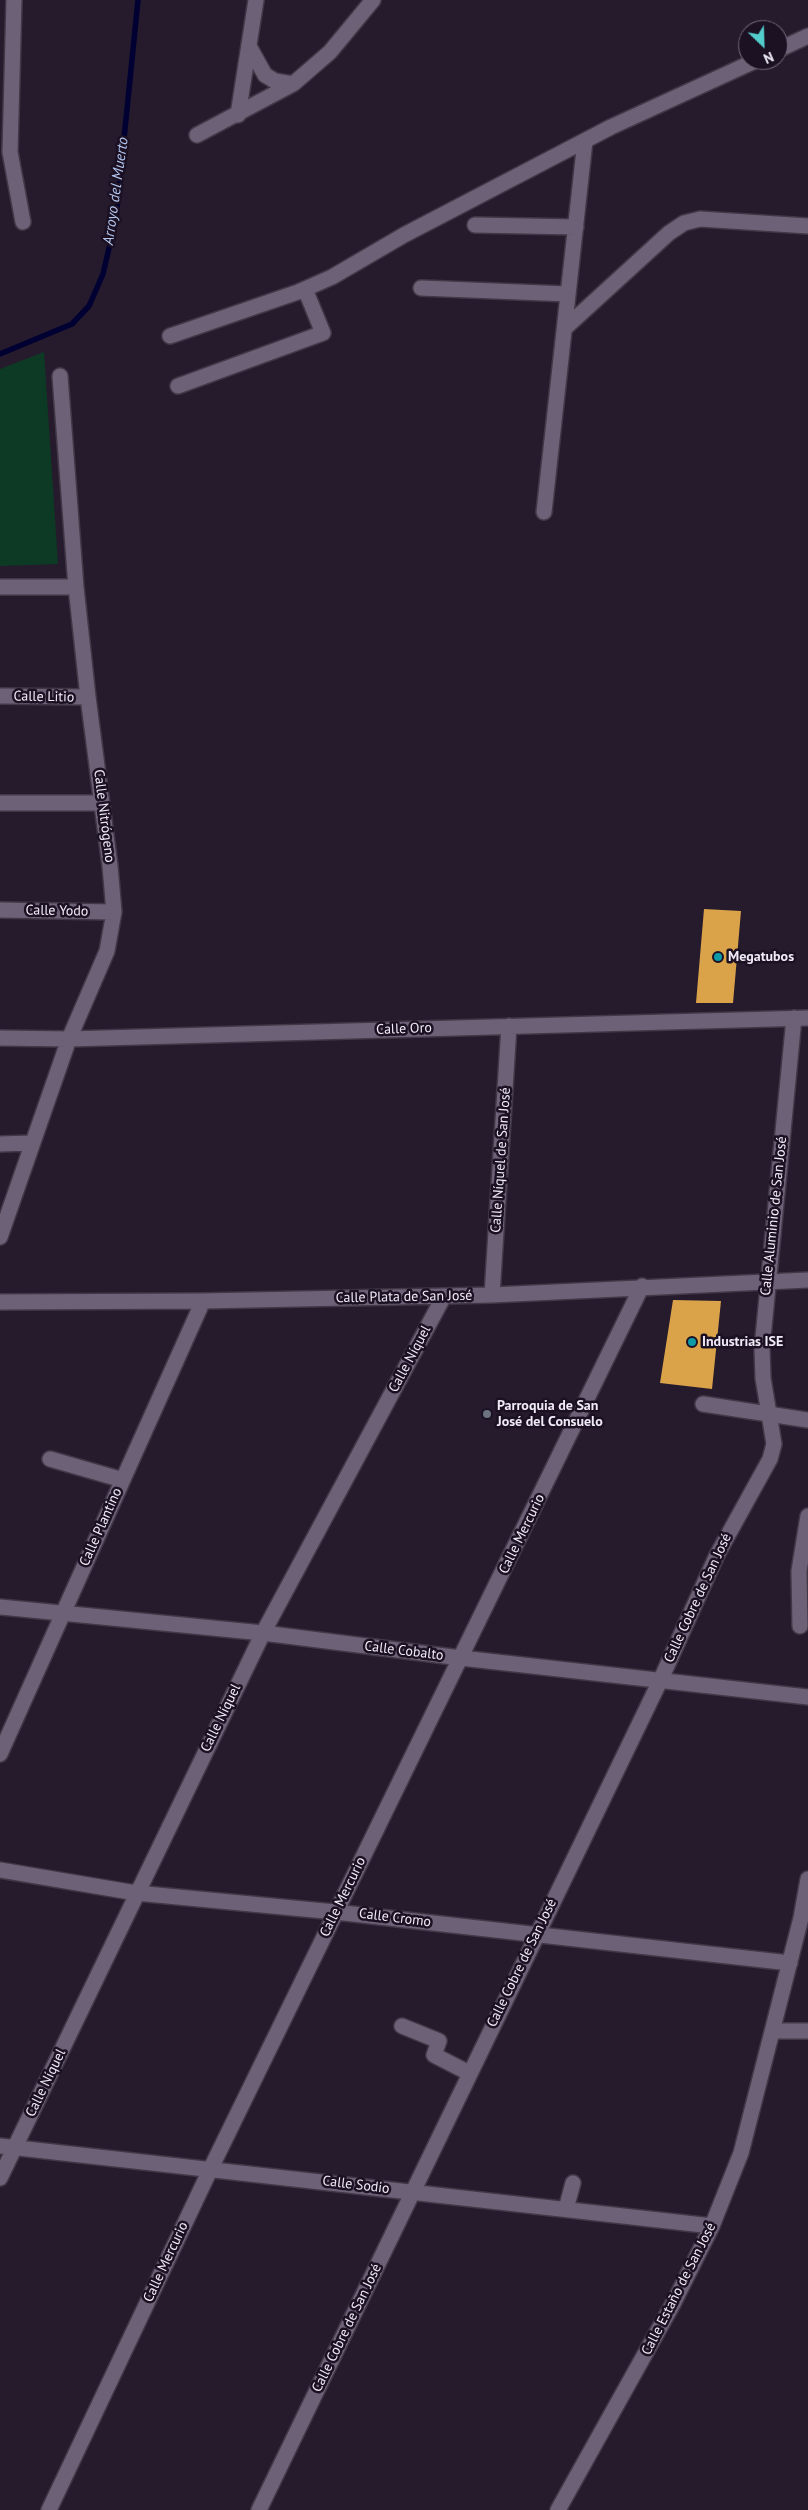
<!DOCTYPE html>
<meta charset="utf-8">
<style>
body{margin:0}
#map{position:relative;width:808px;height:2510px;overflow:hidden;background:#251b2d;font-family:"PT Sans",sans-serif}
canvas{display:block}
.north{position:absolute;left:738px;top:20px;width:50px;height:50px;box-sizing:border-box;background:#1b1123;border:1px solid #716878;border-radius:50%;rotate:156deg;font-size:14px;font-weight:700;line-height:20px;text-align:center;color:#f1ebf7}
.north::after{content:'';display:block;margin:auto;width:18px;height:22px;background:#53cdcb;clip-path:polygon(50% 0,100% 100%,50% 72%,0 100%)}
</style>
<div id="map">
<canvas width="808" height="2510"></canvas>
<div class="north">N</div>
</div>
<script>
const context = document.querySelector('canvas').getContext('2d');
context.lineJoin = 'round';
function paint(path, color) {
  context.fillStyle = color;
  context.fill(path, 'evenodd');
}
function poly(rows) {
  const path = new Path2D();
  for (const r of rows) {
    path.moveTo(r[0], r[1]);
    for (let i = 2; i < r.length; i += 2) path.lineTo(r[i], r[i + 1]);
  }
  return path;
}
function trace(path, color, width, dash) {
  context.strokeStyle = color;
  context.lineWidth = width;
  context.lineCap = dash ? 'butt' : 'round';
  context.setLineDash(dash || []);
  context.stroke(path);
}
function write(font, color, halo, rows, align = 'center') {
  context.font = font + ' "PT Sans",sans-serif';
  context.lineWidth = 5;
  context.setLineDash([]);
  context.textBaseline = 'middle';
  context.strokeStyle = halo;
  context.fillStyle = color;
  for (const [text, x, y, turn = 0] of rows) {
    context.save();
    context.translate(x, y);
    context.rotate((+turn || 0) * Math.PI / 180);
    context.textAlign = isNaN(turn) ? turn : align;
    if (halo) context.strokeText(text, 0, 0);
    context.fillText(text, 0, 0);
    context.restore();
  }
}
const green = poly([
 [44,352,58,564,0,566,0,369]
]);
const stream = poly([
 [0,354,72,324,89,306,103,274,116,218,138,0]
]);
const building = poly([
 [704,909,741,911,733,1003,696,1003],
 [673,1300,721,1301,712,1389,660,1383]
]);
const minor = poly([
 [14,0,10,152,23,222],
 [250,48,265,75,275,81,293,84],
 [778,50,808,36],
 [238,115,256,0],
 [197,135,293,84,330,52,373,0],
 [475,225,576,227],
 [421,288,568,294],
 [565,328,669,233,684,223,700,219,808,226],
 [170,336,298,292,332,277,404,235,611,127,757,60],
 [178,386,323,333,305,289],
 [544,512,585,141],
 [0,587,76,587],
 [0,696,88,697],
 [0,803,102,803],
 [0,910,114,912],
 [0,1038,69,1039,808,1018],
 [0,1144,32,1143],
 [0,1237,69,1039,107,951,114,912,110,866,88,697,76,587,60,376],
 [492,1295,509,1026],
 [0,1302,203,1301,492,1295,808,1280],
 [703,1404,808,1420],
 [50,1459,123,1480],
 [0,1607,263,1633,461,1658,808,1697],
 [800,1626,799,1571,808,1516],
 [0,1754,203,1301],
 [0,1870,136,1893,335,1912,790,1963],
 [402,2026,439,2041,434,2055,469,2073],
 [772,2031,808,2031],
 [0,2146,712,2226],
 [0,2178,263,1633,444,1296],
 [566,2209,573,2183],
 [49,2510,211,2168,642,1286],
 [259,2510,661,1679,717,1555,770,1459,774,1444,763,1378,762,1348,794,1018],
 [558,2510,674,2302,712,2226,741,2153,801,1918,808,1879]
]);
const markers = [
 [718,957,5,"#0f9aa8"],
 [692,1342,5,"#0f9aa8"],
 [487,1414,5,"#6b7280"]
];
const streetNames = [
 ["Calle Litio",44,697,1],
 ["Calle Nitrógeno",104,816,83],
 ["Calle Yodo",57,911,1],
 ["Calle Oro",404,1029,-2],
 ["Calle Níquel de San José",501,1160,-86],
 ["Calle Aluminio de San José",774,1216,-84],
 ["Calle Plata de San José",404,1297,-1],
 ["Calle Níquel",410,1359,-62],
 ["Calle Plantino",101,1527,-66],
 ["Calle Mercurio",522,1534,-64],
 ["Calle Cobre de San José",698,1598,-65],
 ["Calle Cobalto",404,1651,7],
 ["Calle Níquel",221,1718,-64],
 ["Calle Mercurio",343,1897,-64],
 ["Calle Cromo",395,1918,7],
 ["Calle Cobre de San José",522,1963,-64],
 ["Calle Níquel",46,2083,-64],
 ["Calle Sodio",356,2185,7],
 ["Calle Mercurio",166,2262,-65],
 ["Calle Estaño de San José",679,2289,-63],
 ["Calle Cobre de San José",347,2328,-64]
];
const poiNames = [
 ["Megatubos",728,957],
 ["Industrias ISE",702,1342],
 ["Parroquia de San",497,1406],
 ["José del Consuelo",497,1422]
];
const waterNames = [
 ["Arroyo del Muerto",116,191,-82]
];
paint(green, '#0d3a24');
trace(stream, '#000032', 5.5);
paint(building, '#daa349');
trace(minor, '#403846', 18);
trace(minor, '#6d6177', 15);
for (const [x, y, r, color] of markers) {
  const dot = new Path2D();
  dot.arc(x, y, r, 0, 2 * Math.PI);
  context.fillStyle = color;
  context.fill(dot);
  trace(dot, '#1b1123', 2);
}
write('14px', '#f1ebf7', '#1b1123', streetNames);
write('bold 14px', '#f1ebf7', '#1b1123', poiNames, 'left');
write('italic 15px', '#b4c7f0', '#1b1123', waterNames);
</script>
